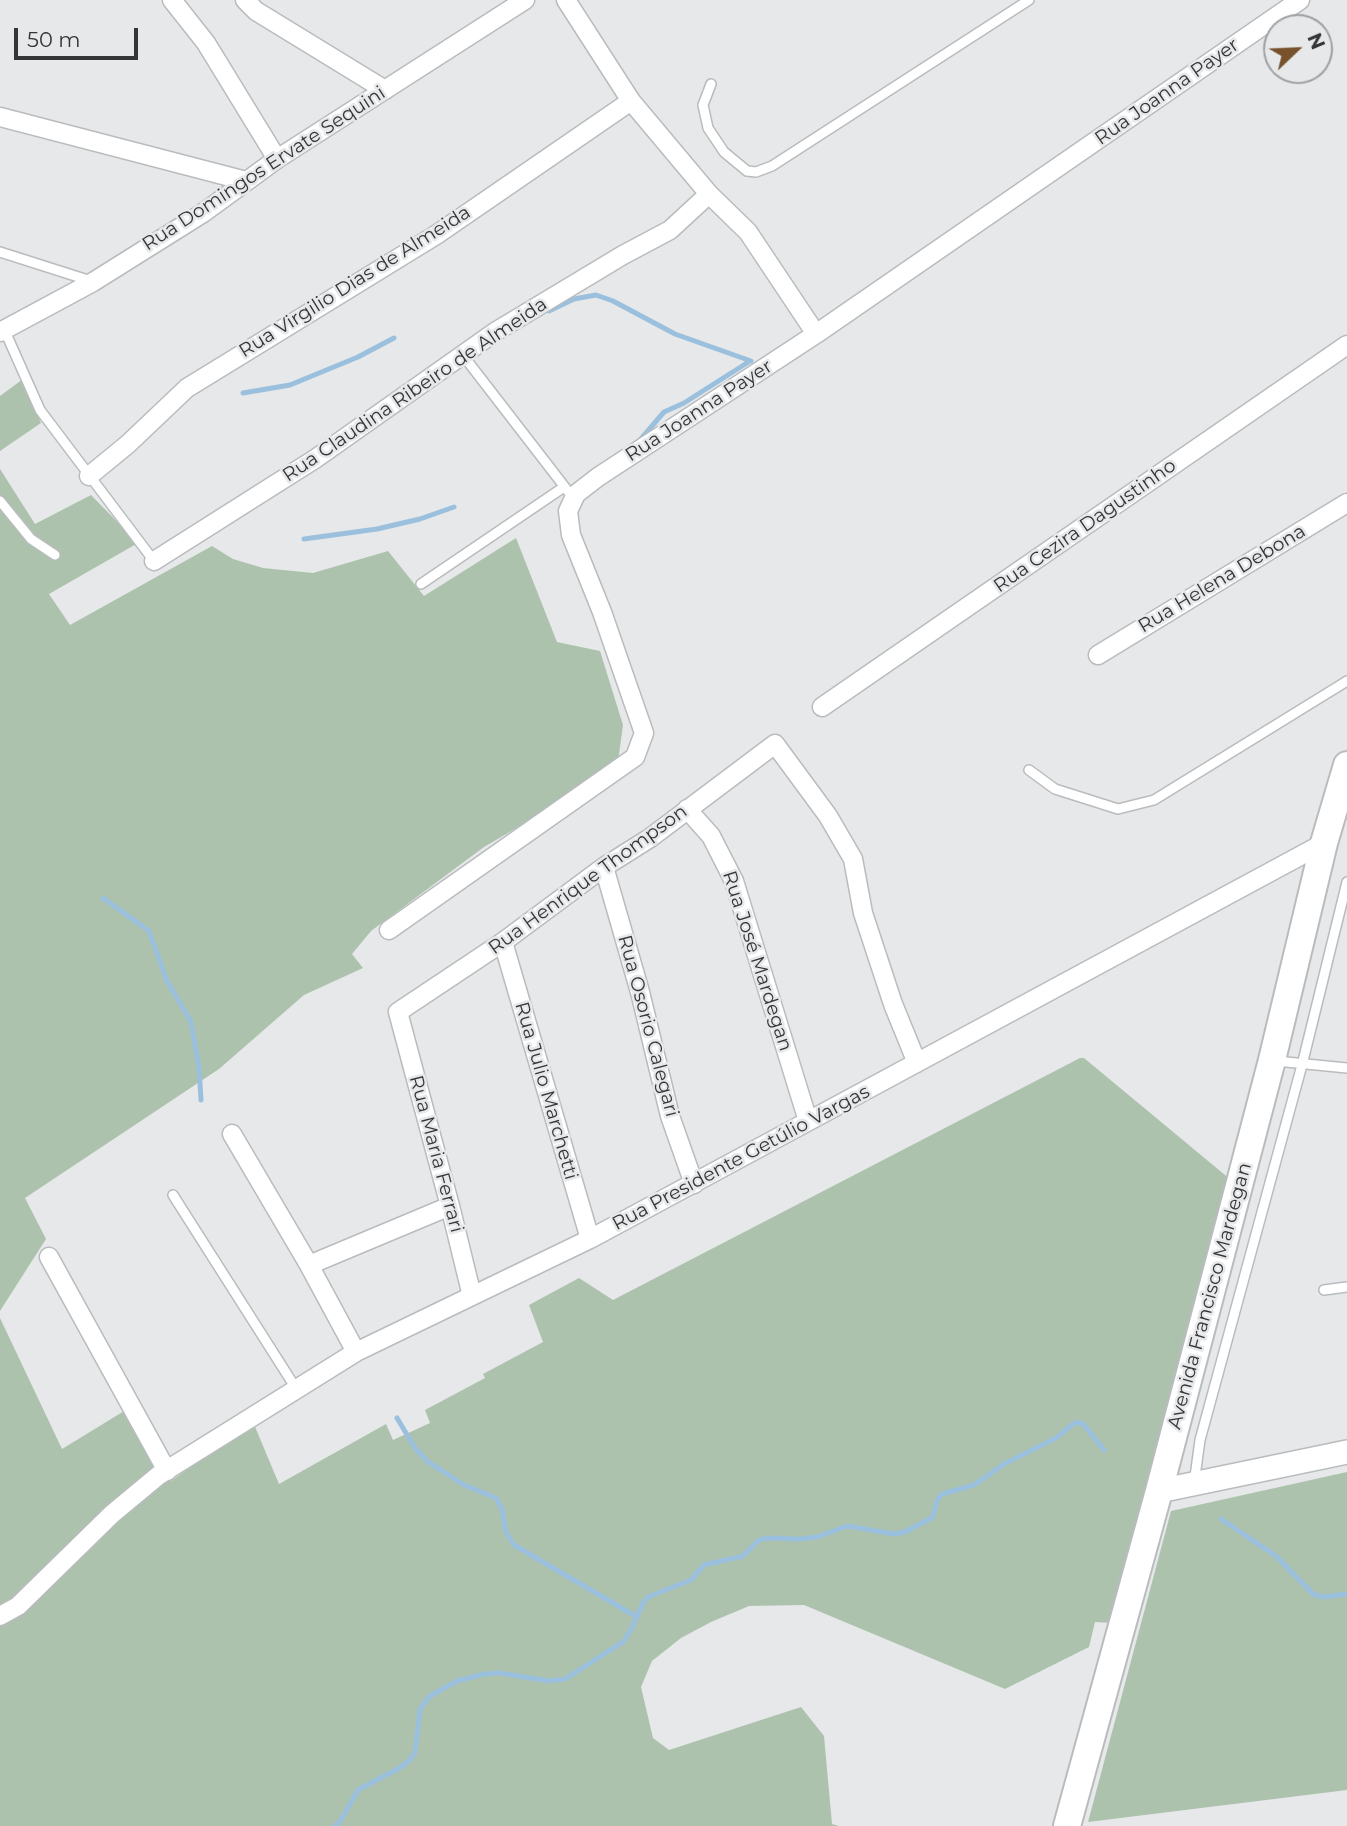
<!DOCTYPE html>
<meta charset="utf-8">
<style>
body{margin:0}
#map{position:relative;width:1347px;height:1826px;overflow:hidden;background:#e6e8ea;font-family:Montserrat,sans-serif}
canvas{display:block}
.north{position:absolute;left:1263px;top:14px;width:70px;height:70px;box-sizing:border-box;background:#e6e8ea;border:2px solid #9fa0a2;border-radius:50%;rotate:67deg;font-size:19px;font-weight:700;line-height:28px;text-align:center;color:#343536}
.north::after{content:'';display:block;margin:auto;width:24px;height:32px;background:#77522d;clip-path:polygon(50% 0,100% 100%,50% 72%,0 100%)}
.scale{position:absolute;left:14px;top:28px;width:124px;height:32px;box-sizing:border-box;border:4px solid #343536;border-top:0;padding-left:9px;font-size:21px;line-height:24px;white-space:nowrap;color:#343536;-webkit-text-stroke:5px #e6e8ea;paint-order:stroke}
</style>
<div id="map">
<canvas width="1347" height="1826"></canvas>
<div class="north">N</div>
<div class="scale">50 m</div>
</div>
<script>
const context = document.querySelector('canvas').getContext('2d');
context.lineJoin = 'round';
function paint(path, color) {
  context.fillStyle = color;
  context.fill(path, 'evenodd');
}
function poly(rows) {
  const path = new Path2D();
  for (const r of rows) {
    path.moveTo(r[0], r[1]);
    for (let i = 2; i < r.length; i += 2) path.lineTo(r[i], r[i + 1]);
  }
  return path;
}
function trace(path, color, width, dash) {
  context.strokeStyle = color;
  context.lineWidth = width;
  context.lineCap = dash ? 'butt' : 'round';
  context.setLineDash(dash || []);
  context.stroke(path);
}
function write(font, color, halo, rows, align = 'center') {
  context.font = font + ' Montserrat,sans-serif';
  context.lineWidth = 5;
  context.setLineDash([]);
  context.textBaseline = 'middle';
  context.strokeStyle = halo;
  context.fillStyle = color;
  for (const [text, x, y, turn = 0] of rows) {
    context.save();
    context.translate(x, y);
    context.rotate((+turn || 0) * Math.PI / 180);
    context.textAlign = isNaN(turn) ? turn : align;
    if (halo) context.strokeText(text, 0, 0);
    context.fillText(text, 0, 0);
    context.restore();
  }
}
const green = poly([
 [23,379,41,423,0,451,0,396],
 [0,469,35,524,91,495,138,543,49,594,70,625,212,546,233,559,263,568,313,573,388,551,424,596,516,538,557,642,600,651,623,725,617,769,484,847,371,931,352,954,363,968,304,995,219,1069,25,1198,46,1239,0,1311],
 [1080,1058,1084,1058,1231,1180,1112,1623,1095,1622,1089,1647,1005,1689,804,1605,749,1606,711,1622,681,1638,652,1661,641,1687,653,1738,669,1750,801,1707,824,1736,832,1824,839,1826,0,1826,0,1318,62,1449,129,1408,171,1481,253,1422,279,1484,386,1424,393,1440,430,1423,425,1410,485,1378,483,1374,543,1342,529,1305,579,1278,613,1300],
 [1347,1472,1347,1790,1088,1822,1171,1511]
]);
const stream = poly([
 [549,311,574,299,596,295,613,301,675,334,751,361],
 [243,393,290,385,358,357,394,338],
 [640,440,664,412,684,403,750,361],
 [304,539,377,529,420,519,454,507],
 [103,898,149,931,167,981,191,1022,199,1067,201,1100],
 [397,1418,415,1448,427,1461,464,1485,496,1498,502,1509,506,1532,514,1545,637,1617],
 [1221,1519,1276,1556,1313,1594,1323,1597,1347,1594],
 [335,1826,341,1820,358,1790,401,1767,410,1760,415,1752,420,1709,430,1696,457,1681,484,1674,500,1673,549,1681,565,1679,623,1642,632,1628,643,1603,648,1597,691,1580,704,1565,743,1556,758,1541,765,1538,799,1539,817,1537,847,1526,894,1534,905,1532,933,1517,937,1500,942,1494,974,1485,1004,1464,1056,1438,1073,1424,1079,1422,1084,1425,1104,1450]
]);
const service = poly([
 [711,84,703,105,708,128,724,152,747,171,756,172,772,166,1029,0],
 [0,252,91,281],
 [4,329,40,410,154,561],
 [462,354,574,499],
 [0,501,31,539,55,555],
 [421,584,564,487],
 [1029,770,1055,789,1118,809,1154,800,1347,681],
 [1276,1061,1347,1068],
 [173,1195,297,1390],
 [1324,1290,1347,1287],
 [1194,1484,1200,1440,1302,1065,1347,882]
]);
const minor = poly([
 [172,0,206,43,277,159],
 [245,0,256,11,385,90],
 [566,0,631,101,709,194,748,232,816,334],
 [0,117,246,181],
 [0,332,93,282,203,213,277,159,525,0],
 [89,476,128,444,187,388,436,235,631,101],
 [154,561,315,459,495,332,623,255,670,230,709,194],
 [1098,655,1347,503],
 [822,707,1347,345],
 [687,809,711,836,734,881,808,1121],
 [604,867,640,992,670,1116,694,1184],
 [389,930,635,757,644,733,602,612,571,535,568,511,576,494,598,477,816,334,1300,0],
 [503,942,590,1239],
 [232,1134,309,1265,356,1352],
 [49,1257,167,1471],
 [309,1265,450,1206],
 [472,1296,450,1206,398,1012,503,942,604,867,650,838,775,744,828,816,853,859,863,913,893,1004,917,1063],
 [0,1616,18,1606,112,1514,159,1475,356,1352,590,1239,1324,843]
]);
const tertiary = poly([
 [1159,1491,1347,1452]
]);
const secondary = poly([
 [1067,1826,1159,1491,1272,1060,1324,843,1347,765]
]);
const streetNames = [
 ["Rua Joanna Payer",1167,92,-35],
 ["Rua Domingos Ervate Sequini",264,169,-33],
 ["Rua Virgilio Dias de Almeida",355,282,-32],
 ["Rua Claudina Ribeiro de Almeida",415,390,-34],
 ["Rua Joanna Payer",699,411,-33],
 ["Rua Cezira Dagustinho",1085,526,-35],
 ["Rua Helena Debona",1222,579,-31],
 ["Rua Henrique Thompson",588,880,-36],
 ["Rua José Mardegan",757,961,72],
 ["Rua Osorio Calegari",648,1026,75],
 ["Rua Julio Marchetti",546,1091,74],
 ["Rua Maria Ferrari",436,1154,75],
 ["Rua Presidente Getúlio Vargas",741,1158,-28],
 ["Avenida Francisco Mardegan",1210,1296,-75]
];
paint(green, '#adc2ad');
trace(stream, '#9bc0dd', 5);
trace(service, '#b9bcbe', 12);
trace(minor, '#b9bcbe', 21);
trace(tertiary, '#b9bcbe', 26);
trace(secondary, '#b9bcbe', 30);
trace(service, '#fff', 9);
trace(minor, '#fff', 18);
trace(tertiary, '#fff', 23);
trace(secondary, '#fff', 26);
write('19px', '#343536', '#e6e8ea', streetNames);
</script>
